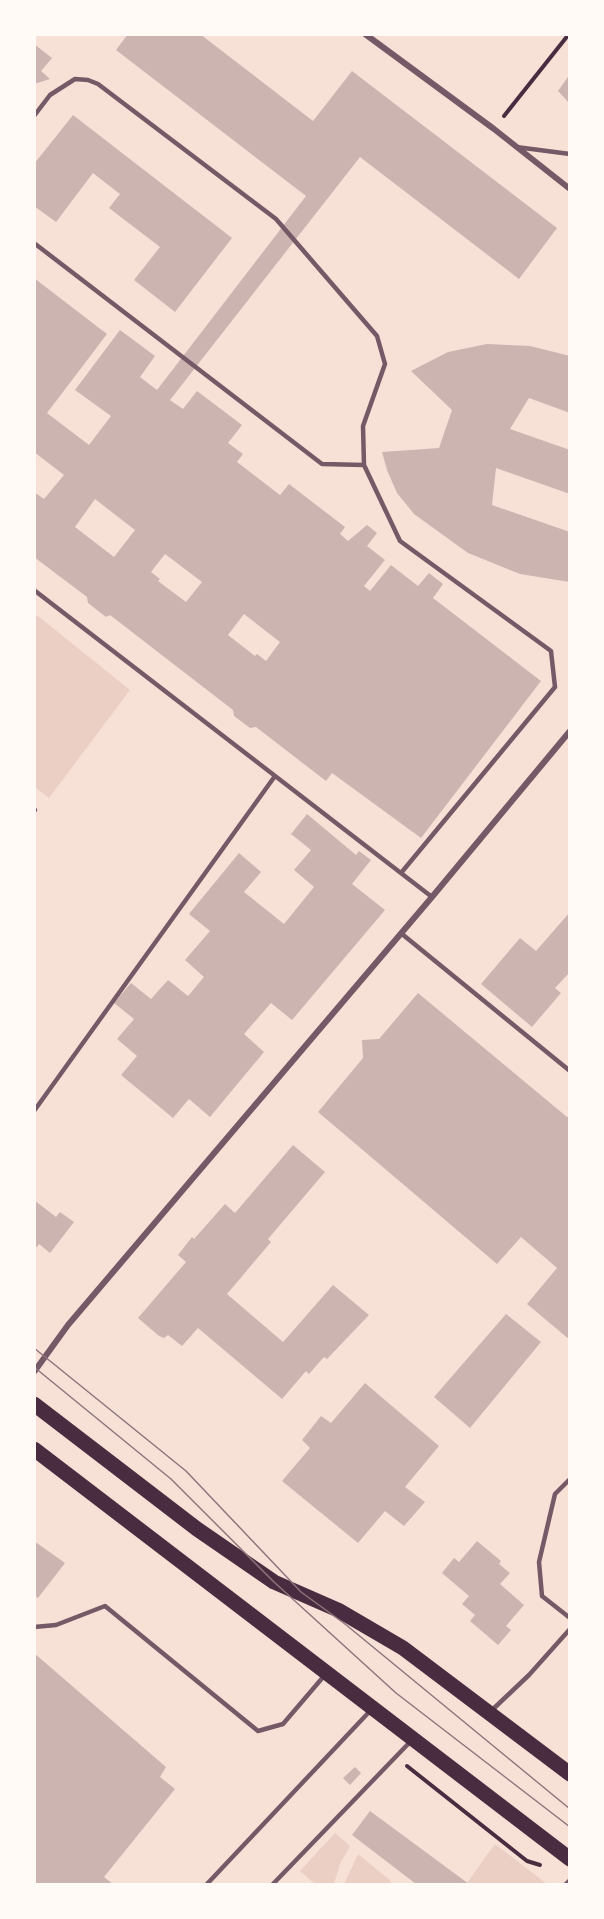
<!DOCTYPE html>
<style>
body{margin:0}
#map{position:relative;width:604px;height:1919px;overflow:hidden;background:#f7e1d7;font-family:"DM Sans",sans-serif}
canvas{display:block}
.frame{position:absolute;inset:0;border:36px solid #fffaf5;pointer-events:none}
</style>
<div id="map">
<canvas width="604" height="1919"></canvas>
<div class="frame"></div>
</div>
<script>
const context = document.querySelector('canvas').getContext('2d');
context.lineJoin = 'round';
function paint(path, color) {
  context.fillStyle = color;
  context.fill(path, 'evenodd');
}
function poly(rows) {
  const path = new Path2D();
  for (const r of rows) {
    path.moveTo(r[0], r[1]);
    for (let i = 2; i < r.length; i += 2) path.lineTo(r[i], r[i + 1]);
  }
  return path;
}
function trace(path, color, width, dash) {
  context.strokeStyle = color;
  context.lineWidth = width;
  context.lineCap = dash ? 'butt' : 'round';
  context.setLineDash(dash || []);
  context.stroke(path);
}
const green = poly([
 [34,616,38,616,130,690,49,798,35,787],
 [335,1833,350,1846,340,1864,334,1884,315,1884,300,1871],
 [495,1844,547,1884,467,1883],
 [358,1854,391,1881,389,1884,344,1884]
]);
const building = poly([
 [128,34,200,34,313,121,352,71,557,228,519,279,360,157,170,400,183,409,197,391,242,425,228,443,243,454,237,462,280,495,289,484,345,527,340,534,348,541,367,525,377,533,367,546,385,560,364,586,370,591,391,565,418,586,429,573,443,584,433,598,541,681,421,838,332,773,326,781,256,727,250,728,234,716,233,710,110,615,106,617,88,603,87,597,34,557,34,492,44,499,64,475,34,452,34,278,107,334,47,413,89,445,111,416,75,390,120,330,155,356,140,377,157,390,306,196,116,50],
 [95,499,135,530,114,557,75,527],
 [165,554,202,582,186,602,158,581,160,579,151,572],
 [244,614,280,642,266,661,257,654,255,656,228,635],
 [34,44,52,58,41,71,50,79,34,84],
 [570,74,570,104,558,91],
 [73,115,232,238,175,312,134,280,160,247,109,208,120,194,93,173,56,222,34,206,34,164],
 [487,344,530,346,570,356,570,413,529,398,510,429,570,450,570,494,496,468,492,505,570,532,570,582,520,574,468,553,414,514,397,493,387,470,382,452,439,448,452,410,411,371,448,352],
 [307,814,356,855,359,851,371,860,352,884,385,910,292,1020,271,1003,244,1034,264,1052,210,1117,189,1099,173,1118,121,1075,137,1056,117,1039,134,1019,114,1003,131,983,151,999,168,980,188,996,204,977,185,960,210,931,189,914,239,853,261,872,244,892,284,924,314,887,294,870,311,850,291,834],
 [570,912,570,972,555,988,561,993,532,1027,481,984,520,938,536,951],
 [418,993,567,1117,570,1115,570,1340,527,1304,557,1268,521,1237,497,1264,318,1112,363,1058,362,1040,379,1039],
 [293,1145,325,1172,268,1239,271,1242,227,1294,283,1342,333,1285,369,1315,327,1359,324,1357,309,1374,306,1371,282,1399,198,1328,182,1346,168,1335,164,1338,159,1336,138,1318,186,1262,178,1255,192,1237,194,1239,225,1204,235,1213],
 [34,1200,56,1217,60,1212,74,1222,50,1253,39,1244,37,1247,34,1245],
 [506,1314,541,1342,470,1428,434,1397],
 [365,1383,439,1446,405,1487,425,1502,404,1526,385,1511,358,1543,282,1481,310,1448,302,1440,321,1416,331,1423],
 [34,1541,65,1563,38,1598,34,1596],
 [477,1541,501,1561,499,1564,510,1573,500,1584,524,1605,506,1626,511,1630,498,1645,470,1621,475,1615,462,1604,469,1596,442,1573,454,1558,459,1562],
 [34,1653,166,1767,160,1777,175,1789,104,1877,113,1884,34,1884],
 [355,1767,361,1773,350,1785,343,1778],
 [370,1811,469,1884,416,1884,352,1835]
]);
const path = poly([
 [504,116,569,34],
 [407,1766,527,1861,540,1865]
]);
const service = poly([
 [34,116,50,95,75,79,88,80,98,84,276,219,377,336,385,364,363,426,364,465],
 [516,147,570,154],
 [34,243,322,464,364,465,400,541,551,651,555,687,401,873],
 [34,590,432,897],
 [34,810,35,810],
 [402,934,570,1071],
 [34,1111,275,776],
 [570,1479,555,1494,539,1562,542,1596,570,1618],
 [34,1627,56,1625,105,1606,258,1731,283,1724,324,1676],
 [491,1711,529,1675,570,1629],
 [207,1884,370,1711],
 [273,1884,410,1742],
 [566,1884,570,1880]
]);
const minor = poly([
 [365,34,494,129,570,189],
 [34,1372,68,1325,432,897,570,731]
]);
const primary = poly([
 [34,1404,197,1529,274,1582,338,1610,403,1648,570,1774],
 [34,1449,570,1859]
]);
const tram = poly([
 [34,1348,186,1471,301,1592,345,1624,570,1809],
 [34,1367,171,1479,274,1582,396,1693,570,1827]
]);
paint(green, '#ebcfc5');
paint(building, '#ccb4b1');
trace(path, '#4a2c40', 4);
trace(service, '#755966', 4.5);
trace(minor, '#755966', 6);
trace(primary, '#4a2c40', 15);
trace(tram, '#8f747c', 1.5);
</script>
